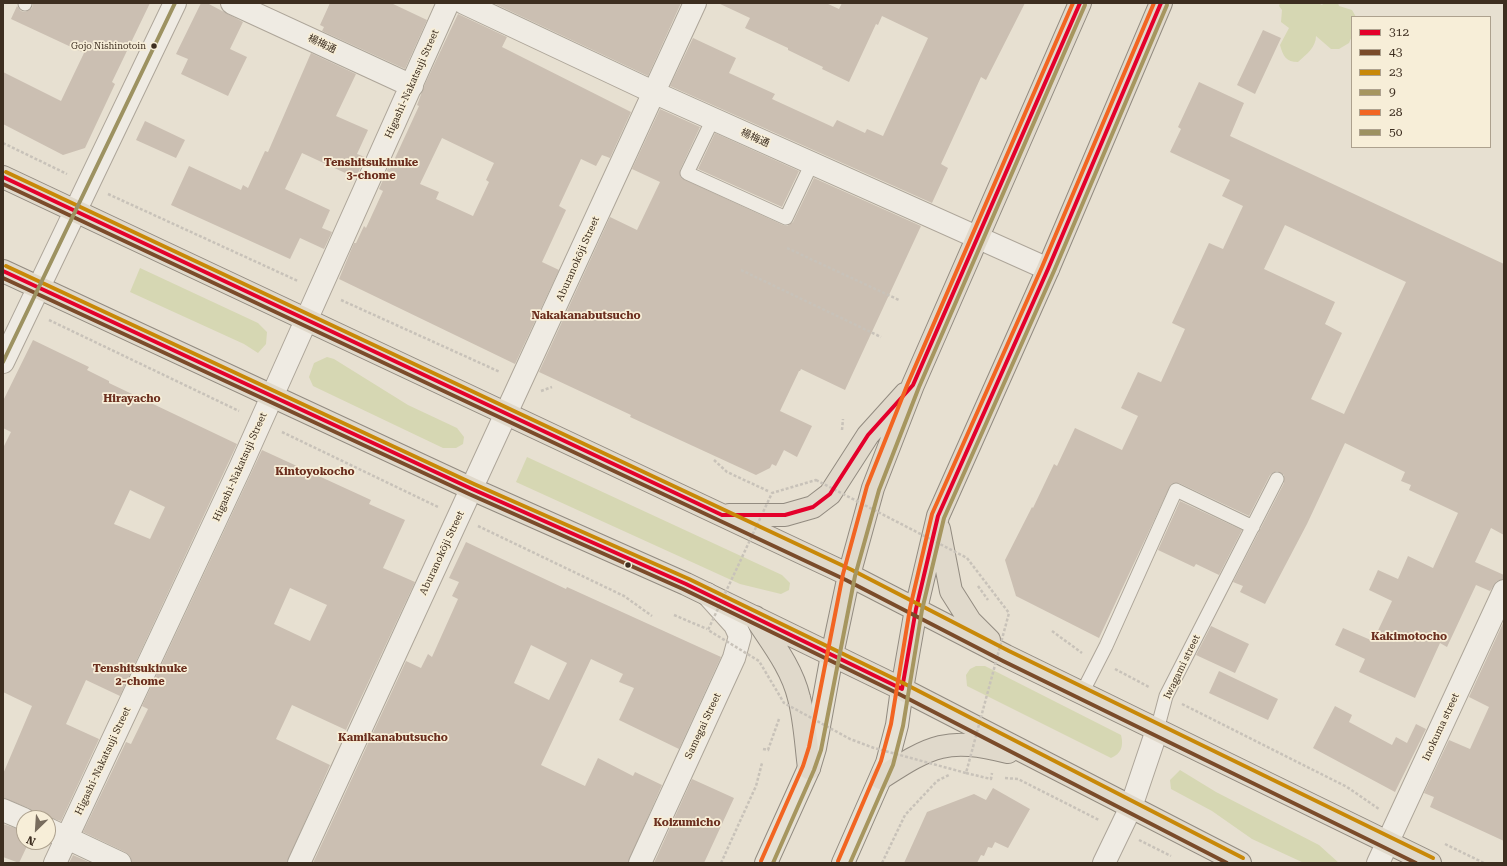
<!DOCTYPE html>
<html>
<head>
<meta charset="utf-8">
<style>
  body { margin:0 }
  #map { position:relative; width:1507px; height:866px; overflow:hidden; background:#e7e0d1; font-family:"Roboto Serif",serif }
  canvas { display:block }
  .frame { position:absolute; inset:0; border:4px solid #3d2e20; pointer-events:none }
  .legend { position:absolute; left:1351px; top:16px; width:140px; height:132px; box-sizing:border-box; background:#f7eed8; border:1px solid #ada18e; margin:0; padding:5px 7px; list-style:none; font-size:12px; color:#3d2e20 }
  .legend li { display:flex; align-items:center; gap:8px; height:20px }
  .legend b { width:20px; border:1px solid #ada18e }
  .north { position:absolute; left:16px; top:810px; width:40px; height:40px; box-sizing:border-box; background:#f7eed8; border:1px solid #ada18e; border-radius:50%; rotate:205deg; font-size:11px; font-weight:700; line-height:16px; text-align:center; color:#3d2e20 }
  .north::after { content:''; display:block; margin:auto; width:14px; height:18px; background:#786c5e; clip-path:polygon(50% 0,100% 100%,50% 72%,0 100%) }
</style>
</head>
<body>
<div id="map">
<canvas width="1507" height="866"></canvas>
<div class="frame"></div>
<ul class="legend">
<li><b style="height:5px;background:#e4002b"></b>312</li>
<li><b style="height:5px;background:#7a4b2a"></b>43</li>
<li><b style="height:5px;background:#c88808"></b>23</li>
<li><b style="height:5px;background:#a6965f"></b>9</li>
<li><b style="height:5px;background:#f26522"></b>28</li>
<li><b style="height:5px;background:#9d9261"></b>50</li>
</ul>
<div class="north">N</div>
</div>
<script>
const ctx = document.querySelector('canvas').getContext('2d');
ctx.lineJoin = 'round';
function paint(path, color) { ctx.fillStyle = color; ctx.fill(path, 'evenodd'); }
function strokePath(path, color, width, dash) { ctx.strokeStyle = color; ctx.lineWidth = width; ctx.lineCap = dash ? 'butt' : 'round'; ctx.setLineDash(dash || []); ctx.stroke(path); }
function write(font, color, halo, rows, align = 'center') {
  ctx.font = font + ' "Roboto Serif","Noto Sans JP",serif'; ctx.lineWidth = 3.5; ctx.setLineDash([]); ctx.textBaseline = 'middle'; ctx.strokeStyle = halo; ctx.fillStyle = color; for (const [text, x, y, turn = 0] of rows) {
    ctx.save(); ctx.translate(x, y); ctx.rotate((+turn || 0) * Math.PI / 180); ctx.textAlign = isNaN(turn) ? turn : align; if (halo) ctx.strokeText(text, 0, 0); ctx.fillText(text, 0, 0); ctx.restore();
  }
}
paint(new Path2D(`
  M 1280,3 L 1318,3 L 1322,5 L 1324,3 L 1338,3 L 1339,6 L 1352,10 L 1356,17 L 1352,17 L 1352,36 L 1349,43 L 1339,49 L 1331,49 L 1316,36 C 1316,47 1307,54 1298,62 C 1286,62 1283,56 1280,45 L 1289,28 L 1281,22 L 1282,10 L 1279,6 Z
  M 140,268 L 258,323 L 267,332 L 266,344 L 258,353 L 244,344 L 130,292 Z
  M 327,357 L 334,359 L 408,405 L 457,428 L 464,437 L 463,444 L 456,448 L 443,448 L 313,386 L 309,377 L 314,363 Z
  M 527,457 L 782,575 L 790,583 L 789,590 L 781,594 L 740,584 L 516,482 Z
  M 976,666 L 985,666 L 1121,735 C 1124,746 1121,754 1111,758 L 967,686 L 966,675 L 970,669 Z
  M 1180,770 L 1216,792 L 1319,845 L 1339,863 L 1304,863 L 1252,839 L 1212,811 L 1171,789 L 1170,780 Z`), '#d6d7b3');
paint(new Path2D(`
  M 33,3 L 150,3 L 112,82 L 115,84 L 85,148 L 63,155 L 3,124 L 3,72 L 61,101 L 84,53 L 11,19 L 17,6 L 21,11 L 25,12 L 32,8 Z
  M 201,3 L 207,3 L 243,22 L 230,49 L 247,57 L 228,96 L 181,74 L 188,59 L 176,54 Z
  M 330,3 L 391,3 L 427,20 L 405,69 L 322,31 L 324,27 L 320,25 Z
  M 493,3 L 681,3 L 648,76 Z
  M 718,3 L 826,3 L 839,9 L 842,3 L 1025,3 L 986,80 L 981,77 L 941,164 L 948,168 L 932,203 L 670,86 L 693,38 L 736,58 L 729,73 L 775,94 L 772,99 L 833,127 L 837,120 L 865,133 L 867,129 L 883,136 L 928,38 L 882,16 L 878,25 L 876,24 L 849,82 L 822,69 L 823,67 L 788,50 L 788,48 L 745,28 L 750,18 Z
  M 458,14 L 507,37 L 502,47 L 631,112 L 610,158 L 602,155 L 596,166 L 581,159 L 559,206 L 566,210 L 542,262 L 559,270 L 515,364 L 339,279 L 354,243 L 356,243 L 364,226 L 366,228 L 383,191 L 379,189 L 388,168 L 390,169 L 419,106 L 417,105 L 425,84 ZM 442,138 L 494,163 L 486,180 L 489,182 L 473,216 L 436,199 L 439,192 L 420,184 Z
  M 1263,30 L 1281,38 L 1255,94 L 1237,85 Z
  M 311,53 L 356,74 L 336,116 L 368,130 L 357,154 L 365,157 L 356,178 L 302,153 L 285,189 L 330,210 L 322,228 L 332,232 L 324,249 L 300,238 L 290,259 L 171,205 L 189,166 L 241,190 L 243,185 L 248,188 L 265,151 L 268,152 Z
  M 1199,82 L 1244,103 L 1230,136 L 1504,264 L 1504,535 L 1491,528 L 1475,562 L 1504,575 L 1504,579 L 1497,581 L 1490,591 L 1476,585 L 1447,647 L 1440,643 L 1415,698 L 1359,672 L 1365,659 L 1335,645 L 1343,628 L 1373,641 L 1392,601 L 1369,590 L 1378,570 L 1398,579 L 1408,556 L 1433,568 L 1458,513 L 1409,490 L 1411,485 L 1401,481 L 1405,472 L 1345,443 L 1307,524 L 1265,604 L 1240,592 L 1243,586 L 1233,582 L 1284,483 L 1284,475 L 1277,471 L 1270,475 L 1249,516 L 1179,483 L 1171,484 L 1099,638 L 1016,596 L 1005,560 L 1032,507 L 1033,508 L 1054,464 L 1057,466 L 1075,428 L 1122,450 L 1138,416 L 1121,408 L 1138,372 L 1161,382 L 1185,329 L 1172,323 L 1209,243 L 1223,249 L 1243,206 L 1222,196 L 1230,180 L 1170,152 L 1181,129 L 1178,127 ZM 1285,225 L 1406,282 L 1344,414 L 1311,399 L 1342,333 L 1325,324 L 1335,302 L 1264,269 Z
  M 660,109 L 700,127 L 680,170 L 681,178 L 783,225 L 787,226 L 793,222 L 814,178 L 921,226 L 845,390 L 801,369 L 800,371 L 799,371 L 780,411 L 812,426 L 797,457 L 784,450 L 776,466 L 772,464 L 770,468 L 756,475 L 630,417 L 631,415 L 539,372 L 610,217 L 637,230 L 660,182 L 632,169 Z
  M 145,121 L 185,140 L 176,158 L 136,140 Z
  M 715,133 L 799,171 L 782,207 L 698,169 Z
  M 33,340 L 89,367 L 87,370 L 109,381 L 109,383 L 237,444 L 120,696 L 86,680 L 66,724 L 99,739 L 61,821 L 47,817 L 36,818 L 34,812 L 29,808 L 3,798 L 3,774 L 32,706 L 3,692 L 3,448 L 11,432 L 3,428 L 3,401 ZM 130,490 L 165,507 L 150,539 L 114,524 Z
  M 262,450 L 371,500 L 369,504 L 405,520 L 383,568 L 415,582 L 346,730 L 292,705 L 276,739 L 330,765 L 287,863 L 132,863 L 130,856 L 125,852 L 83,832 L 126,742 L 131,744 L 148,709 L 142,706 ZM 290,588 L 327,605 L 310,641 L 274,624 Z
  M 1180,501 L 1242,530 L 1219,575 L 1196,564 L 1194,567 L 1158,550 Z
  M 466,542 L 566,589 L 567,587 L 721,657 L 679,749 L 619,720 L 634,688 L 619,682 L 623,674 L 591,659 L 541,765 L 585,786 L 598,758 L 633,776 L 635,772 L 662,785 L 628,863 L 313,863 L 406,661 L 421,668 L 428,654 L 432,657 L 458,599 L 452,596 L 459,582 L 449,578 ZM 531,645 L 567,663 L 549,700 L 514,683 Z
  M 1504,621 L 1504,841 L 1430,807 L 1434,797 L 1424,793 L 1449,740 L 1470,749 L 1489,707 L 1469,697 Z
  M 1211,626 L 1249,644 L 1235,673 L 1196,655 Z
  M 1219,671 L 1278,699 L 1268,720 L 1209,693 Z
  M 1335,706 L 1352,715 L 1349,722 L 1392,745 L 1396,737 L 1407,743 L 1416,724 L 1426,729 L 1395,792 L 1313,748 Z
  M 692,779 L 734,798 L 704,863 L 654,863 Z
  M 993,788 L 1030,809 L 1008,848 L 995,842 L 992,848 L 988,847 L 984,856 L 981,855 L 977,863 L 904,863 L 927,812 L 974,794 L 986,800 Z
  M 3,824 L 24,831 L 24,842 L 29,842 L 19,863 L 3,857 Z
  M 73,855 L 91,863 L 69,863 Z`), '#cbbfb2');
const service = new Path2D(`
  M 25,4 L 25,3
  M 713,119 L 687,173 L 786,218 L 812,163
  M 1082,693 L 1106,646 L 1176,490 L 1253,527
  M 1157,730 L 1166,696 L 1277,479`);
const minor = new Path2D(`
  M 232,3 L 412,86
  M 464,3 L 653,92 L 1048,269
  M 3,810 L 24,819
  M 48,829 L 120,863
  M 55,863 L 240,468 L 448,3
  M 299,863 L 695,3
  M 640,863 L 734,658 L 740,636 L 735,625 L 707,594
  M 1104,863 L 1131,807 L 1157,730
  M 1378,863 L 1504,591`);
const tertiary = new Path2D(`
  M 3,362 L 175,3`);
const primary = new Path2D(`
  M 766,863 L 809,768 L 815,748 L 832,655
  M 843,863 L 887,763 L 897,725 L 902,689`);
const trunk = new Path2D(`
  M 3,177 L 849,575 L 1006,656 L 1430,863
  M 3,271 L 472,489 L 686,584 L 902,689 L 1240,863
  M 729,515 L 785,515 L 813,507 L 830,494 L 868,435 L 905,394
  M 939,529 L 951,591 L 970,621 L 989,640
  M 755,617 C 772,643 792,668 799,698 C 805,720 806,745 809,768
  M 832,655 L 849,575 L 873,488 L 913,385 L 1080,3
  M 902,689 L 916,609 L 938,516 L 1048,269 L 1161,3
  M 881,778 C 932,745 947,737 1008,752`);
strokePath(service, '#ada599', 15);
strokePath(minor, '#ada599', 24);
strokePath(tertiary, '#ada599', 24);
strokePath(primary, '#928b80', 24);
strokePath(trunk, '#928b80', 24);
strokePath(new Path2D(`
  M 3,143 L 67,174
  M 108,194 L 298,281
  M 787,248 L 899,300
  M 741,270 L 881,337
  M 341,300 L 500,372
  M 49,320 L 239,411
  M 541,391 L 552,387
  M 842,430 L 843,419
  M 282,432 L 438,507
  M 714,460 L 727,472 L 768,491
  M 478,526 L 624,596 L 652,616
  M 978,586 L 988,600
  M 674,615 L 707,629
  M 1052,631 L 1082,653
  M 1115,669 L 1149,687
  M 1182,704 L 1347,787 L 1379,809
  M 763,749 L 768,750 L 779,719
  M 966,773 L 991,779 L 992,773
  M 1005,778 L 1018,779 L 1099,820
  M 1139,840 L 1171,856
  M 1445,844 L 1484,863
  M 721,863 L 756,786 L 762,763
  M 882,863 L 905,815 L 937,781 L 949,775`), '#c8c2b9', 2.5, [3, 2]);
strokePath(service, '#efebe3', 13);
strokePath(minor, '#efebe3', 22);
strokePath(tertiary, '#efebe3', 22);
strokePath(primary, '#e6e1d4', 22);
strokePath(trunk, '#e0d9cb', 22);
strokePath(new Path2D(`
  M 816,480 L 967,558 L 1009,613 L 966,773 L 874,748 L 850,739 L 784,703 L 759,661 L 708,630 L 772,493 Z`), '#c8c2b9', 2.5, [3, 2]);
strokePath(new Path2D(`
  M 3,177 L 722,515 L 785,515 L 813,507 L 830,494 L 868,435 L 913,385 L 1080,3
  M 3,271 L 472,489 L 686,584 L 902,689 L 916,609 L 938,516 L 1048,269 L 1161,3`), '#e4002b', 4);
strokePath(new Path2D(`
  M 3,184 L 846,580 L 1003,661 L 1416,863
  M 3,278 L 469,494 L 683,589 L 899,694 L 1227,863`), '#7a4b2a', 4);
strokePath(new Path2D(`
  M 6,172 L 852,570 L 1009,651 L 1433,858
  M 6,266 L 474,484 L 689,579 L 905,684 L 1243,858`), '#c88808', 4);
strokePath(new Path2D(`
  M 773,863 L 814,770 L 821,750 L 855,576 L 879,490 L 919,387 L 1085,5
  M 850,863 L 893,765 L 903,726 L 922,610 L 944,518 L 1054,271 L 1167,5`), '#a6965f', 4);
strokePath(new Path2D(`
  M 761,861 L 803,766 L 809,747 L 843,574 L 867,486 L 908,383 L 1073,3
  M 838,861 L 881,761 L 891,724 L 910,608 L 932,514 L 1042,267 L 1154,3`), '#f26522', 4);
strokePath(new Path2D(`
  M 3,362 L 175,3`), '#9d9261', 4);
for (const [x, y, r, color] of [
  [154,46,3.5,"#3d2e20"],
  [628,565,3.5,"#3d2e20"]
]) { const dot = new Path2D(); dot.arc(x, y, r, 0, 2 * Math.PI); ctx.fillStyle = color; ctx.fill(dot); strokePath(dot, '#f7eed8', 1.5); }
write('9px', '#3d2e20', '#f7eed8', [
  ["Gojo Nishinotoin",146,46]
], 'right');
write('10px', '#3d2e20', '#f7eed8', [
  ["楊梅通",322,44,25],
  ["Higashi-Nakatsuji Street",412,84,-66],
  ["楊梅通",755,138,24],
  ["Aburanokōji Street",578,259,-66],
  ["Higashi-Nakatsuji Street",240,467,-66],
  ["Aburanokōji Street",442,553,-65],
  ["Iwagami street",1182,667,-64],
  ["Samegai Street",703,726,-65],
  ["Inokuma street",1441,727,-65],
  ["Higashi-Nakatsuji Street",103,761,-65]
]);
write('bold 11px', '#6b2e1e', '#f7eed8', [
  ["Tenshitsukinuke",371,163],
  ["3-chome",371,176],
  ["Nakakanabutsucho",586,316],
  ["Hirayacho",132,399],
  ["Kintoyokocho",315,472],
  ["Kakimotocho",1409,637],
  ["Tenshitsukinuke",140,669],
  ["2-chome",140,682],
  ["Kamikanabutsucho",393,738],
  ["Koizumicho",687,823]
]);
</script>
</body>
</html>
